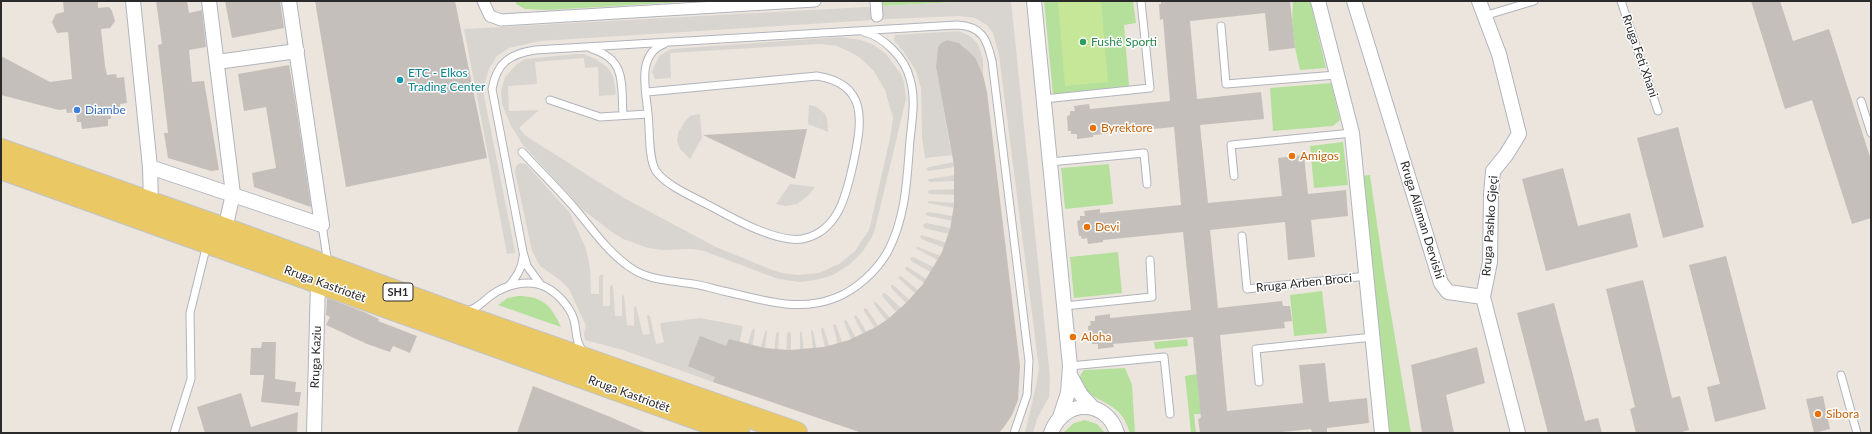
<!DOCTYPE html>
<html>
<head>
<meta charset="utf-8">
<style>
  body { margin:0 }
  #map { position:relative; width:1872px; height:434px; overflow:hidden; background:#ece5dd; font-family:Lato,sans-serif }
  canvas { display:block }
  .frame { position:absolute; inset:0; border:2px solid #2a2a2a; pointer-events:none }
</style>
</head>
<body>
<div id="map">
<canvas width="1872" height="434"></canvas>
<div class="frame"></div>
</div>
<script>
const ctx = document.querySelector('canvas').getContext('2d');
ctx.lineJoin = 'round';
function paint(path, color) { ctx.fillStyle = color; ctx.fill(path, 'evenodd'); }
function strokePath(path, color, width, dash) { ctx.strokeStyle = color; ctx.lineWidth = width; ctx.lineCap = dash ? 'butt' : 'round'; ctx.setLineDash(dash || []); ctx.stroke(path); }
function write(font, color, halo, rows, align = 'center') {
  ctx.font = font + ' Lato,sans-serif'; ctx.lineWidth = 3; ctx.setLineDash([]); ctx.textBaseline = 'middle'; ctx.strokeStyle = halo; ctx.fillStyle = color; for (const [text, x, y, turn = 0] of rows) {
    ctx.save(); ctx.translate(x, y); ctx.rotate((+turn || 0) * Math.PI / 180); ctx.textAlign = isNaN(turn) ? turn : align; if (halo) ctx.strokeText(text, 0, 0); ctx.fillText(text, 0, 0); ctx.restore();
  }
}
paint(new Path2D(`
  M 516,1 L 699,1 L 548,10 L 525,9 L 516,4 Z
  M 881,1 L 975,1 L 882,6 Z
  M 1044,1 L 1133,1 L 1136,23 L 1124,25 L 1129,86 L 1053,94 Z
  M 1293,1 L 1310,1 L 1326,68 L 1300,70 L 1295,48 L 1292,22 Z
  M 1331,83 L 1340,120 L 1333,126 L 1273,131 L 1270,88 Z
  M 1343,142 L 1348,185 L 1314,188 L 1310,146 Z
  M 1109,164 L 1113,204 L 1065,209 L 1061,168 Z
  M 1370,175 L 1384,272 L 1411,433 L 1390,433 L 1362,176 Z
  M 1118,252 L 1122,293 L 1074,298 L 1070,257 Z
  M 1322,291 L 1327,333 L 1294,336 L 1290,295 Z
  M 518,296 C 542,296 551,305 561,327 L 498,305 L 507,298 Z
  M 1187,339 L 1188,346 L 1155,349 L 1154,342 Z
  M 1125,368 L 1132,385 L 1135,433 L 1130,433 C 1127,424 1123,415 1115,409 C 1105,400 1067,389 1084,370 Z
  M 1197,374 L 1201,414 L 1194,414 L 1196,433 L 1191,433 L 1185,376 Z
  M 1085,420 L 1097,424 L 1105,433 L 1063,433 L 1074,423 Z`), '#b4e09c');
paint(new Path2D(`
  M 1058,1 L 1101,1 L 1108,82 L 1065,86 Z`), '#c6e798');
paint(new Path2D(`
  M 975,1 L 1011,1 L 1050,377 L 1049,397 L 1037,419 L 1033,433 L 1025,433 L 1036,386 L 1039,368 L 1037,353 L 999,55 L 993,33 L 987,25 L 975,18 L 960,16 L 890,19 L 540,41 L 509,48 L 497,56 L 489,69 L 484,86 L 484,96 L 514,246 L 515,253 L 507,254 L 464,29 Z
  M 959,31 L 970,36 L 978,44 L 983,60 L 983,75 L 975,57 L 959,43 L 947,40 L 941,43 L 938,47 L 936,67 L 951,151 L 957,150 L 961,183 L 961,202 L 958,221 L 946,256 L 936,274 L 920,297 L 899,317 L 884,329 L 858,343 L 822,354 L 804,356 L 767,355 L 727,344 L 713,382 L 623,350 L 585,340 L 584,334 L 586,326 L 569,289 L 560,280 L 540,266 L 532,251 L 515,172 L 516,166 L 520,163 L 526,164 L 570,213 L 586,249 L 590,268 L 591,294 L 599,294 L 599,276 L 603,274 L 603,306 L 610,306 L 610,286 L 613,285 L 615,316 L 622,316 L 622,296 L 624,295 L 627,325 L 634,326 L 634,307 L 636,306 L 643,335 L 650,334 L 647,316 L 648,315 L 650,316 L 656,344 L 664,342 L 660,325 L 661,323 L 700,318 L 743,326 L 739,345 L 747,347 L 752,330 L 754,328 L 755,331 L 752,348 L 760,350 L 766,329 L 767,332 L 765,351 L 774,352 L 776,334 L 778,331 L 779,334 L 778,352 L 786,353 L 787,334 L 789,331 L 791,334 L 791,353 L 800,352 L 800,331 L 802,333 L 804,352 L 813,351 L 811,329 L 813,331 L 817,350 L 825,349 L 821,330 L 822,327 L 824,329 L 830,348 L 838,345 L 833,326 L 834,324 L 836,325 L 843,344 L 852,341 L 844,322 L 845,320 L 847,321 L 856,338 L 863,335 L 854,317 L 855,315 L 857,316 L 867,333 L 875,329 L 864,311 L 864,308 L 867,309 L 879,327 L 887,322 L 874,304 L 874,301 L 876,302 L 891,319 L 897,313 L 882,296 L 883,293 L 885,293 L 902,309 L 907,304 L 891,288 L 891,285 L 893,285 L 911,301 L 916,294 L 899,279 L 898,277 L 901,276 L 919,291 L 925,284 L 906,270 L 905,267 L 908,267 L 928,280 L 932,273 L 911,261 L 910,258 L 913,257 L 935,268 L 939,261 L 915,248 L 918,247 L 941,256 L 945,248 L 921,239 L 920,236 L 922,235 L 947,243 L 949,234 L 924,228 L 923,225 L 926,223 L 951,228 L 953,221 L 928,216 L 925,214 L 928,212 L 953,216 L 955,208 L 927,203 L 929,201 L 955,203 L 956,195 L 930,194 L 927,192 L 930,190 L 956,189 L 956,181 L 930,182 L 927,180 L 929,179 L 956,175 L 955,167 L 929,171 L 926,169 L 929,167 L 954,162 L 953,155 L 925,158 L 922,137 L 921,88 L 916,71 L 904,52 L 894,40 L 895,35 Z
  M 840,37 L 861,40 L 874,45 L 886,54 L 901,74 L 904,82 L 906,99 L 875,229 L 872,237 L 863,251 L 849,265 L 833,275 L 816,280 L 800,282 L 778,279 L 704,251 L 692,249 L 662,250 L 648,248 L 623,239 L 612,232 L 583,210 L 523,145 L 511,126 L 502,104 L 501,91 L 505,77 L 517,64 L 525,59 L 576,54 L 584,54 L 596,59 L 608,68 L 613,76 L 616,93 L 614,95 L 599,96 L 598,67 L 585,68 L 584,58 L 535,62 L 537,84 L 508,86 L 509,111 L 539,110 L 519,128 L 526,136 L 624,198 L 716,247 L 770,269 L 782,273 L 798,275 L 819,273 L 839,264 L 855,251 L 869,230 L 871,222 L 890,138 L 893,118 L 885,90 L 873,70 L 860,58 L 852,53 L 837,46 L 820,44 L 670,53 L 671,78 L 655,79 L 652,72 L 659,56 L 671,49 Z
  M 809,105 L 815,106 L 824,113 L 827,118 L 828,132 L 808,124 Z
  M 700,114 L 702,138 L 690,159 L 680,149 L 677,141 L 678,133 L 686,120 L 690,116 Z
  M 790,184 L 815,187 L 809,195 L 797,204 L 786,206 L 776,204 Z`), '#d8d5d0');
paint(new Path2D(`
  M 63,1 L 98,1 L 98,8 L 109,7 L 112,11 L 115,21 L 110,28 L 101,29 L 105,66 L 107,75 L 116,74 L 117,78 L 124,77 L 127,103 L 120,104 L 120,107 L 110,109 L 111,119 L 108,119 L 108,126 L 82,129 L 81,122 L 77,122 L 76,112 L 67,113 L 66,109 L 59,110 L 1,95 L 1,56 L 50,82 L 72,79 L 68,32 L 57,33 L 52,22 L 56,14 L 64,12 Z
  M 156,1 L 187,1 L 189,13 L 202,10 L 206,47 L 189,50 L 192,82 L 204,81 L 219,170 L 211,171 L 168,158 L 164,133 L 168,133 L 158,45 L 162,44 Z
  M 225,1 L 280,1 L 284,28 L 232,38 Z
  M 315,1 L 455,1 L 487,158 L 346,187 Z
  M 1161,1 L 1290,1 L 1295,48 L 1269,51 L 1265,13 L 1190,21 L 1197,99 L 1261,92 L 1264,119 L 1200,125 L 1208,203 L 1282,196 L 1278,158 L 1304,155 L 1308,194 L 1346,190 L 1348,216 L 1311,220 L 1315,257 L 1288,260 L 1285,222 L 1210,230 L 1218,308 L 1282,301 L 1283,306 L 1290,306 L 1292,321 L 1284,322 L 1285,328 L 1220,335 L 1227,411 L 1303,403 L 1299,365 L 1325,363 L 1329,402 L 1367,398 L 1369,423 L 1327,428 L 1327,433 L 1312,433 L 1311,429 L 1273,433 L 1200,433 L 1198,419 L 1201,418 L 1193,337 L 1113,344 L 1114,347 L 1098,349 L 1098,344 L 1092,344 L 1092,341 L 1089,341 L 1088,326 L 1091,325 L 1090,321 L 1095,321 L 1095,316 L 1110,314 L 1110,318 L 1191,310 L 1183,232 L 1103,240 L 1103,242 L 1088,244 L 1087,238 L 1082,239 L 1081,236 L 1079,236 L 1077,221 L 1080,220 L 1080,216 L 1085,216 L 1084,211 L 1100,209 L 1100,213 L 1181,205 L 1174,127 L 1093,135 L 1093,137 L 1077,139 L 1077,134 L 1071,134 L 1071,131 L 1068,131 L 1067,116 L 1070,115 L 1070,111 L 1075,111 L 1074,106 L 1089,104 L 1090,109 L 1170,101 L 1163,19 L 1160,20 L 1159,4 L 1161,4 Z
  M 1751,1 L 1780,1 L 1793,41 L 1829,29 L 1871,160 L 1871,218 L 1852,224 L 1812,100 L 1785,109 Z
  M 947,40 L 959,43 L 975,57 L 983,75 L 987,92 L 1020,366 L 1018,400 L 1012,415 L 1004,427 L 999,433 L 862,433 L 713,382 L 715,377 L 688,366 L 700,336 L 726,346 L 729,339 L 765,348 L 789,350 L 824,347 L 849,340 L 876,327 L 888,319 L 907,302 L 923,284 L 942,252 L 950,229 L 954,205 L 954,165 L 936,67 L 938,47 L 941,43 Z
  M 289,65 L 296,106 L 311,207 L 254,187 L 252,173 L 276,168 L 266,107 L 244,111 L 238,74 Z
  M 1678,127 L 1704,227 L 1663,238 L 1637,138 Z
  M 807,129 L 795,179 L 703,135 Z
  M 1563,168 L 1578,226 L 1630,213 L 1638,247 L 1546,271 L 1522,179 Z
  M 1726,256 L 1766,409 L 1715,422 L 1707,387 L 1720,384 L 1689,265 Z
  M 1643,280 L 1672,398 L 1680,396 L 1689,430 L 1678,433 L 1636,433 L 1630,409 L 1635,407 L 1606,289 Z
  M 327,298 L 364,312 L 379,319 L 378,321 L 417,336 L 410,353 L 393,346 L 390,352 L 367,344 L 326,325 L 330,317 L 326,315 Z
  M 1554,303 L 1585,421 L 1598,418 L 1602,433 L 1548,433 L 1517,313 Z
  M 262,342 L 276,342 L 275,379 L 296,382 L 295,392 L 301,392 L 299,406 L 261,402 L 264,375 L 250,375 L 251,348 L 261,348 Z
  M 1477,347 L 1485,383 L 1446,395 L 1454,433 L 1422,433 L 1411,365 Z
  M 533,386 L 608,416 L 647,433 L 517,433 Z
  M 241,393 L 251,427 L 298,412 L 297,433 L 205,433 L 197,407 Z
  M 1823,396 L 1830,429 L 1814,433 L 1806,399 Z`), '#c4bfba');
const service = new Path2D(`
  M 1621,1 L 1658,111
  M 1484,16 L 1534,1
  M 1221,26 L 1226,84 L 1336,75
  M 592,49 C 627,60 621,84 623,115
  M 1044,99 L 1150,88 L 1141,1
  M 550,100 L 600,117 L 648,114 C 650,128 648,159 656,171 C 666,186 696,198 712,207 C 734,219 777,243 802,239 C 840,232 847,191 854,160 C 862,121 868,84 817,76 L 647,92
  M 1861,101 L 1871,133
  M 648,114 C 646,90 636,55 664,44
  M 522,152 C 539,170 556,187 572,205 C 590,226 605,249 628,266 C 645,279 665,280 686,283 C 699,284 711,288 723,291 C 760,299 797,313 835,298 C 856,290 877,271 888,251 C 906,217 907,178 910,140 C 912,120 916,99 910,79 C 905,58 884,37 864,32
  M 1050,162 L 1144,153 L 1147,184
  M 1234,176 L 1231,145 L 1352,133
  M 322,225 L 328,264
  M 1242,236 L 1247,289 L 1367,276
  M 541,285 L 527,266 L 523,252 L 492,89 C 497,62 510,54 535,50 L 957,25 C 982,26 987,39 992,61 L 1029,361 L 1027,395 L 1014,433
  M 509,286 C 516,277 522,269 523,257
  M 1064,306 L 1152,297 L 1150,260
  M 465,311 C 477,310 484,300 493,294 C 506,285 526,280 541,285 C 555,290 570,306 574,320 C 577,331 575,343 584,352
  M 1070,366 L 1164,357 L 1170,414
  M 1841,375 L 1857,433
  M 1259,382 L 1256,349 L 1373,337
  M 174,433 L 191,379 L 190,313 L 207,244`);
const pedestrian = new Path2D(`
  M 483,1 L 490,16 L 501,20 L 815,1
  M 876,1 L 877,16`);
const minor = new Path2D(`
  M 133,1 L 150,167 L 151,203
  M 209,1 L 233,194 L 225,229
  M 1034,1 L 1070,366 L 1068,393 L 1060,417
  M 1318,1 L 1352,133 L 1382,433
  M 1354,1 L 1441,283 L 1448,292 L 1483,297
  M 1479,1 L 1499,54 L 1519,134 L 1506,155 L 1493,171 L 1491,194 L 1490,262 L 1483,297 L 1518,433
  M 217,62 L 297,51
  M 150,167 L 322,225 L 289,1
  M 1070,375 L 1081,395 L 1093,408
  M 314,433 L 318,282
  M 1051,433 C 1063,399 1106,398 1117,433`);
const primary = new Path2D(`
  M 1,150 L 225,229 L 451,312 L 796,433
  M 1,168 L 738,433`);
strokePath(service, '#b1b4bd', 9);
strokePath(pedestrian, '#b1b4bd', 13);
strokePath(minor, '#b1b4bd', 16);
strokePath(primary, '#c3c3c3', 24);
strokePath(service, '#fff', 7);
strokePath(pedestrian, '#fff', 11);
strokePath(minor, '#fff', 14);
strokePath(primary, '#eac964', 22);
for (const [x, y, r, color] of [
  [1083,42,4,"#2e9e5b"],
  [400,80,4,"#0f9aa8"],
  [77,110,4,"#3f7fe0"],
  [1093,128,4,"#e8710a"],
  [1292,156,4,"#e8710a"],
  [1087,227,4,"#e8710a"],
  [1073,337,4,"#e8710a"],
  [1818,414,4,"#e8710a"]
]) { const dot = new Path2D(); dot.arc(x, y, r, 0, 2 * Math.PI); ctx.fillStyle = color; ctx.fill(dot); strokePath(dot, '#fff', 1.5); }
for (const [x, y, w] of [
  [398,292,30]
]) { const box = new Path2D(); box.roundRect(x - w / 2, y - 9, w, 18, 3); ctx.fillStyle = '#fff'; ctx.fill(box); strokePath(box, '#2a2a2a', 1); }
write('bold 11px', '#2a2a2a', null, [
  ["SH1",398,292]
]);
write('12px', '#27864d', '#fff', [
  ["Fushë Sporti",1091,42]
], 'left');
write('12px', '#2a2a2a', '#fff', [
  ["Rruga Feti Xhani",1640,56,71],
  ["Rruga Allaman Dervishi",1422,220,73],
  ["Rruga Pashko Gjeçi",1490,226,-86],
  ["Rruga Arben Broci",1304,283,-6],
  ["Rruga Kastriotët",325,284,20],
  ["Rruga Kaziu",316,357,-88],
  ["Rruga Kastriotët",629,394,20]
]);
write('12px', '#0d838f', '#fff', [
  ["ETC - Elkos",408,73],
  ["Trading Center",408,87]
], 'left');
write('12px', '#366cbe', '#fff', [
  ["Diambe",85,110]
], 'left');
write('12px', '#c56008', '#fff', [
  ["Byrektore",1101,128],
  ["Amigos",1300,156],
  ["Devi",1095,227],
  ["Aloha",1081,337],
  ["Sibora",1826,414]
], 'left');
</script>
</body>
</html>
